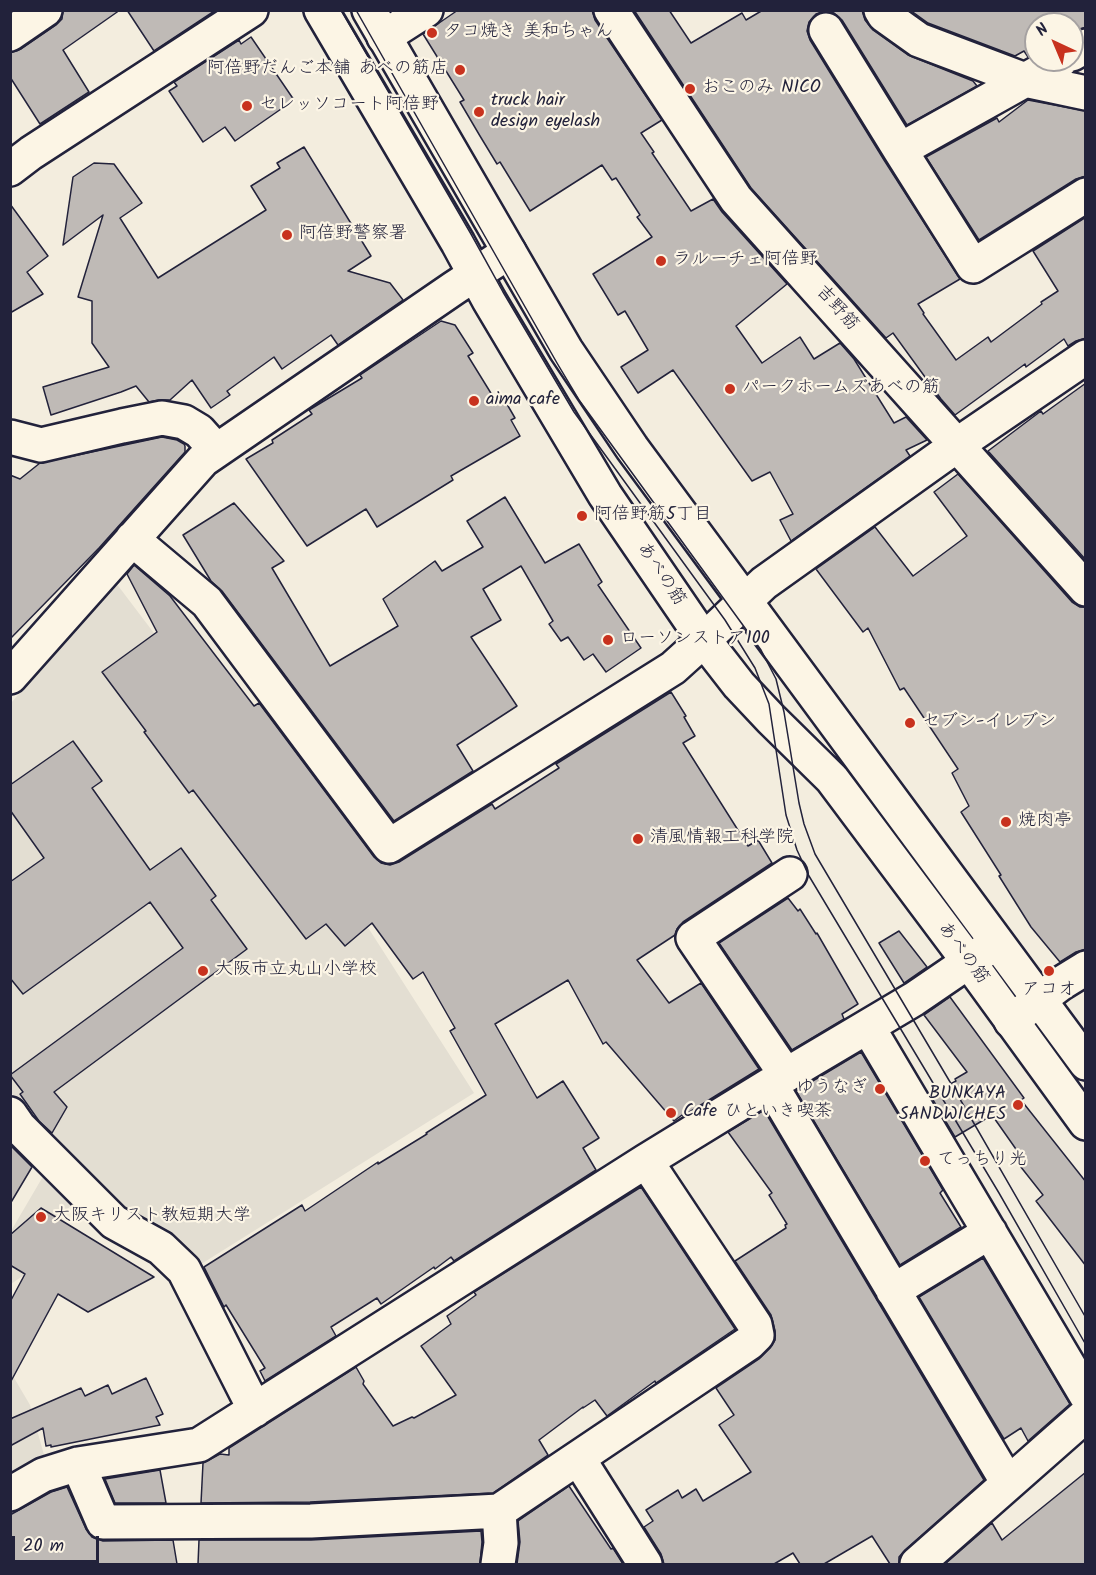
<!DOCTYPE html>
<html>
<head>
<meta charset="utf-8">
<style>
  body { margin:0 }
  #map { position:relative; width:1096px; height:1575px; overflow:hidden; background:#f3edde; font-family:Kalam,sans-serif }
  canvas { display:block }
  .frame { position:absolute; inset:0; border:12px solid #22223b; pointer-events:none }
  .north { position:absolute; left:1024px; top:12px; width:60px; height:60px; box-sizing:border-box; background:#fcf5e5; border:2px solid #a5a1a1; border-radius:50%; rotate:316deg; font-size:16px; font-weight:700; line-height:24px; text-align:center; color:#22223b }
  .north::after { content:''; display:block; margin:auto; width:21px; height:27px; background:#c8321e; clip-path:polygon(50% 0,100% 100%,50% 72%,0 100%) }
  .scale { position:absolute; left:12px; top:1536px; width:87px; height:27px; box-sizing:border-box; border:3px solid #22223b; border-top:0; padding-left:8px; font-size:18px; line-height:21px; white-space:nowrap; color:#22223b; -webkit-text-stroke:4px #fcf5e5; paint-order:stroke }
</style>
</head>
<body>
<div id="map">
<canvas width="1096" height="1575"></canvas>
<div class="frame"></div>
<div class="north">N</div>
<div class="scale">20 m</div>
</div>
<script>
const ctx = document.querySelector('canvas').getContext('2d');
ctx.lineJoin = 'round';
function paint(path, color) { ctx.fillStyle = color; ctx.fill(path, 'evenodd'); }
function strokePath(path, color, width, dash) { ctx.strokeStyle = color; ctx.lineWidth = width; ctx.lineCap = dash ? 'butt' : 'round'; ctx.setLineDash(dash || []); ctx.stroke(path); }
function write(font, color, halo, rows, align = 'center') {
  ctx.font = font + ' Kalam,"Klee One",sans-serif'; ctx.lineWidth = 4.5; ctx.setLineDash([]); ctx.textBaseline = 'middle'; ctx.strokeStyle = halo; ctx.fillStyle = color; for (const [text, x, y, turn = 0] of rows) {
    ctx.save(); ctx.translate(x, y); ctx.rotate((+turn || 0) * Math.PI / 180); ctx.textAlign = isNaN(turn) ? turn : align; if (halo) ctx.strokeText(text, 0, 0); ctx.fillText(text, 0, 0); ctx.restore();
  }
}
paint(new Path2D(`
  M 116,583 L 319,851 L 474,1093 L 198,1266 L 98,1194 L 31,1123 L 11,1092 L 11,703 Z
  M 45,1173 L 72,1203 L 27,1273 L 11,1284 L 11,1231 Z
  M 10,1371 L 30,1405 L 46,1462 L 10,1483 Z`), '#e3ded2');
const building = new Path2D(`
  M 63,10 L 120,10 L 63,50 L 89,92 L 40,124 L 10,77 L 10,53 L 21,49 L 56,25 L 62,19 Z
  M 127,10 L 216,10 L 154,51 Z
  M 458,10 L 592,10 L 595,20 L 662,120 L 641,133 L 654,152 L 652,153 L 691,211 L 713,199 L 722,212 L 787,284 L 736,326 L 762,363 L 800,337 L 814,359 L 840,343 L 854,359 L 894,423 L 906,417 L 927,440 L 906,450 L 910,456 L 791,541 L 780,520 L 793,514 L 770,472 L 752,481 L 673,370 L 638,393 L 621,367 L 648,350 L 625,311 L 618,315 L 593,274 L 652,237 L 637,217 L 640,215 L 616,178 L 612,180 L 602,165 L 530,211 L 500,162 L 497,164 L 480,136 L 460,102 L 464,100 L 423,34 Z
  M 634,10 L 669,10 L 691,43 L 742,13 L 746,20 L 763,10 L 862,10 L 865,20 L 873,30 L 908,55 L 973,81 L 977,86 L 907,125 L 842,20 L 834,13 L 825,11 L 816,14 L 809,22 L 807,31 L 810,40 L 884,160 L 960,279 L 918,304 L 924,313 L 923,314 L 956,360 L 988,337 L 991,342 L 1042,304 L 1041,302 L 1058,291 L 1033,251 L 1086,217 L 1086,338 L 1076,341 L 1068,346 L 1064,339 L 1026,367 L 1025,364 L 955,415 L 941,399 L 893,333 L 886,338 L 751,188 Z
  M 910,10 L 1086,10 L 1086,27 L 1072,32 L 1072,24 L 1036,24 L 1036,52 L 1028,57 L 1024,51 L 1015,56 L 928,23 Z
  M 251,37 L 294,100 L 235,141 L 225,127 L 203,142 L 169,91 L 177,86 L 174,82 L 239,40 L 241,44 Z
  M 1028,100 L 1086,111 L 1086,176 L 1076,179 L 979,240 L 926,157 L 997,118 L 999,122 Z
  M 304,147 L 371,256 L 348,271 L 390,283 L 403,300 L 338,345 L 331,335 L 282,369 L 274,357 L 227,391 L 230,395 L 211,408 L 192,380 L 170,400 L 159,400 L 149,402 L 136,386 L 121,392 L 51,415 L 43,387 L 109,367 L 92,343 L 92,301 L 78,297 L 103,215 L 63,245 L 73,177 L 94,163 L 114,164 L 142,203 L 120,218 L 158,278 L 266,210 L 251,186 L 280,168 L 277,163 Z
  M 10,204 L 48,256 L 27,272 L 43,294 L 10,313 Z
  M 441,321 L 455,325 L 473,353 L 468,356 L 497,403 L 504,399 L 515,418 L 511,420 L 520,436 L 451,476 L 453,480 L 377,527 L 366,509 L 307,546 L 246,459 L 273,443 L 272,440 L 312,414 L 309,410 L 362,378 L 360,375 Z
  M 1086,383 L 1086,560 L 988,451 L 1041,411 L 1043,414 Z
  M 162,437 L 177,440 L 184,444 L 185,446 L 185,452 L 99,548 L 10,639 L 10,475 L 20,479 L 40,463 Z
  M 958,474 L 1072,602 L 1080,607 L 1086,607 L 1086,949 L 1076,952 L 1060,962 L 1031,927 L 999,876 L 1001,875 L 961,812 L 969,806 L 952,773 L 958,769 L 904,688 L 900,690 L 868,628 L 863,632 L 816,569 L 875,527 L 913,576 L 967,536 L 934,492 Z
  M 505,497 L 545,563 L 579,544 L 602,582 L 598,585 L 641,648 L 606,672 L 593,654 L 584,660 L 568,637 L 561,641 L 549,624 L 553,621 L 521,566 L 483,589 L 501,620 L 471,637 L 517,706 L 457,745 L 473,771 L 394,821 L 222,591 L 211,581 L 183,535 L 234,503 L 284,561 L 272,568 L 330,666 L 398,626 L 383,599 L 435,561 L 442,571 L 483,547 L 467,521 Z
  M 134,565 L 170,596 L 254,706 L 259,703 L 374,857 L 381,863 L 390,865 L 399,862 L 492,804 L 495,809 L 559,768 L 556,764 L 671,692 L 686,716 L 684,717 L 695,736 L 683,743 L 748,846 L 758,840 L 772,863 L 683,922 L 677,929 L 675,935 L 637,960 L 669,1003 L 701,983 L 759,1069 L 683,1116 L 682,1115 L 674,1121 L 606,1042 L 603,1044 L 568,980 L 495,1024 L 537,1098 L 563,1081 L 599,1138 L 583,1148 L 596,1170 L 454,1261 L 451,1257 L 435,1269 L 434,1267 L 381,1304 L 377,1298 L 331,1327 L 336,1336 L 265,1381 L 260,1371 L 265,1368 L 226,1305 L 224,1307 L 204,1267 L 302,1205 L 305,1211 L 378,1162 L 378,1164 L 427,1134 L 426,1133 L 486,1095 L 450,1031 L 455,1028 L 423,972 L 413,979 L 372,923 L 345,946 L 326,924 L 306,939 L 193,790 L 189,793 L 144,732 L 146,731 L 102,672 L 157,632 L 127,574 Z
  M 73,741 L 102,781 L 92,788 L 150,870 L 181,848 L 216,896 L 211,900 L 247,949 L 54,1092 L 67,1107 L 52,1133 L 39,1121 L 20,1094 L 23,1092 L 10,1075 L 183,948 L 150,902 L 23,994 L 10,978 L 10,882 L 44,858 L 10,810 L 10,785 Z
  M 788,898 L 798,911 L 800,909 L 816,934 L 817,933 L 858,1004 L 842,1014 L 844,1019 L 792,1050 L 719,943 Z
  M 899,931 L 927,967 L 904,983 L 879,943 Z
  M 950,997 L 1024,1098 L 1021,1100 L 1086,1182 L 1086,1266 L 1036,1201 L 1043,1195 L 1013,1157 L 1018,1152 L 992,1115 L 955,1137 L 930,1095 L 956,1081 L 955,1079 L 967,1072 L 924,1015 Z
  M 861,1052 L 943,1190 L 940,1193 L 961,1227 L 900,1265 L 796,1091 Z
  M 764,1110 L 984,1480 L 905,1550 L 899,1557 L 899,1564 L 890,1564 L 872,1536 L 824,1564 L 800,1564 L 793,1553 L 774,1564 L 664,1564 L 661,1554 L 644,1527 L 653,1521 L 646,1510 L 678,1490 L 682,1498 L 696,1489 L 703,1501 L 751,1472 L 719,1425 L 734,1415 L 716,1388 L 759,1359 L 770,1348 L 775,1340 L 775,1331 L 771,1315 L 735,1261 L 786,1228 L 785,1225 L 787,1224 L 769,1195 L 772,1193 L 728,1132 Z
  M 10,1145 L 32,1167 L 10,1204 Z
  M 641,1187 L 735,1329 L 656,1383 L 655,1381 L 607,1416 L 595,1400 L 583,1408 L 583,1407 L 539,1440 L 548,1455 L 493,1493 L 310,1502 L 201,1503 L 203,1463 L 220,1454 L 229,1455 L 229,1448 L 356,1367 L 364,1381 L 363,1384 L 393,1426 L 412,1417 L 414,1418 L 456,1395 L 421,1346 L 451,1324 L 447,1316 L 476,1295 L 474,1292 Z
  M 41,1208 L 154,1277 L 88,1312 L 58,1294 L 10,1383 L 10,1302 L 25,1274 L 10,1265 L 10,1235 Z
  M 983,1258 L 1070,1404 L 1028,1441 L 1021,1428 L 1004,1439 L 919,1297 Z
  M 146,1378 L 163,1414 L 156,1417 L 160,1425 L 51,1447 L 51,1445 L 46,1446 L 43,1428 L 10,1446 L 10,1419 L 81,1388 L 85,1396 L 108,1385 L 112,1394 Z
  M 160,1470 L 166,1503 L 115,1503 L 105,1479 Z
  M 1086,1472 L 1086,1564 L 945,1564 L 992,1523 L 1002,1540 Z
  M 569,1486 L 611,1549 L 613,1548 L 623,1564 L 517,1564 L 520,1542 L 518,1521 Z
  M 67,1487 L 86,1529 L 92,1537 L 103,1541 L 173,1540 L 177,1564 L 10,1564 L 10,1515 L 51,1492 Z
  M 481,1531 L 482,1542 L 480,1564 L 198,1564 L 199,1540 L 311,1540 Z`);
paint(building, '#bfbab6');
strokePath(building, '#22223b', 1.5);
const minor = new Path2D(`
  M 611,10 L 736,199 L 1086,589
  M 881,10 L 884,15 L 919,40 L 1025,80 L 1086,93
  M 826,30 L 900,150 L 973,266 L 1086,195
  M 10,34 L 45,10
  M 384,37 L 426,10
  M 1072,54 L 1086,46
  M 900,150 L 1061,60
  M 10,169 L 31,153 L 251,10
  M 10,437 L 41,445 L 122,426 L 162,418 L 184,422 L 199,431 L 216,450
  M 132,539 L 207,602 L 389,846 L 673,668 L 704,640 L 764,583 L 970,436 L 1086,357
  M 10,677 L 203,460 L 454,288 L 509,252
  M 1011,1021 L 1060,984 L 1086,968
  M 868,1027 L 1086,1395
  M 786,1075 L 693,938 L 790,874
  M 771,1085 L 1008,1483
  M 10,1114 L 19,1127 L 114,1222 L 161,1248 L 184,1270 L 255,1410
  M 893,1291 L 990,1232
  M 578,1458 L 645,1564
  M 78,1464 L 103,1522 L 311,1521 L 499,1511 L 749,1343 L 757,1335 L 755,1325 L 646,1161
  M 10,1494 L 43,1475 L 78,1464 L 199,1445 L 646,1161 L 786,1075 L 914,999 L 993,945
  M 498,1564 L 501,1543 L 499,1511
  M 917,1564 L 1086,1415`);
const major = new Path2D(`
  M 321,10 L 458,243 L 489,300 L 605,495 L 704,640 L 739,685 L 771,719 L 832,779 L 969,962 L 1086,1123
  M 369,10 L 566,350 L 632,448 L 1086,1063`);
strokePath(minor, '#22223b', 38);
strokePath(major, '#22223b', 38);
strokePath(minor, '#fcf5e5', 33);
strokePath(major, '#fcf5e5', 33);
strokePath(new Path2D(`
  M 341,10 L 471,234 L 503,292 L 574,412 L 725,620 L 755,668 L 769,704 L 786,815 L 797,850 L 809,876 L 999,1193 L 1086,1345
  M 356,10 L 557,363 L 579,400 L 761,650 L 776,679 L 784,712 L 799,803 L 804,824 L 815,854 L 953,1087 L 1086,1318`), '#22223b', 1.5);
for (const [x, y, r, color] of [
  [432,33,6,"#c8321e"],
  [460,70,6,"#c8321e"],
  [690,89,6,"#c8321e"],
  [247,106,6,"#c8321e"],
  [479,112,6,"#c8321e"],
  [287,235,6,"#c8321e"],
  [661,261,6,"#c8321e"],
  [730,389,6,"#c8321e"],
  [474,401,6,"#c8321e"],
  [582,516,6,"#c8321e"],
  [608,640,6,"#c8321e"],
  [910,723,6,"#c8321e"],
  [1006,822,6,"#c8321e"],
  [638,839,6,"#c8321e"],
  [203,971,6,"#c8321e"],
  [1049,971,6,"#c8321e"],
  [880,1089,6,"#c8321e"],
  [1018,1105,6,"#c8321e"],
  [671,1113,6,"#c8321e"],
  [925,1161,6,"#c8321e"],
  [41,1217,6,"#c8321e"]
]) { const dot = new Path2D(); dot.arc(x, y, r, 0, 2 * Math.PI); ctx.fillStyle = color; ctx.fill(dot); strokePath(dot, '#fcf5e5', 2); }
write('18px', '#22223b', '#fcf5e5', [
  ["タコ焼き 美和ちゃん",444,33],
  ["阿倍野だんご本舗 あべの筋店",448,70,"right"],
  ["おこのみ NICO",702,89],
  ["truck hair",491,102],
  ["design eyelash",491,123],
  ["セレッソコート阿倍野",259,106],
  ["阿倍野警察署",299,235],
  ["ラルーチェ阿倍野",673,261],
  ["パークホームズあべの筋",742,389],
  ["aima cafe",486,401],
  ["阿倍野筋5丁目",594,516],
  ["ローソンストア100",620,640],
  ["セブン-イレブン",922,723],
  ["焼肉亭",1018,822],
  ["清風情報工科学院",650,839],
  ["大阪市立丸山小学校",215,971],
  ["アコオ",1049,991,"center"],
  ["ゆうなぎ",868,1089,"right"],
  ["BUNKAYA",1006,1095,"right"],
  ["SANDWICHES",1006,1116,"right"],
  ["Cafe ひといき喫茶",683,1113],
  ["てっちり光",937,1161],
  ["大阪キリスト教短期大学",53,1217]
], 'left');
write('18px', '#22223b', '#fcf5e5', [
  ["吉野筋",836,309,48],
  ["あべの筋",660,575,56],
  ["あべの筋",962,954,53]
]);
</script>
</body>
</html>
